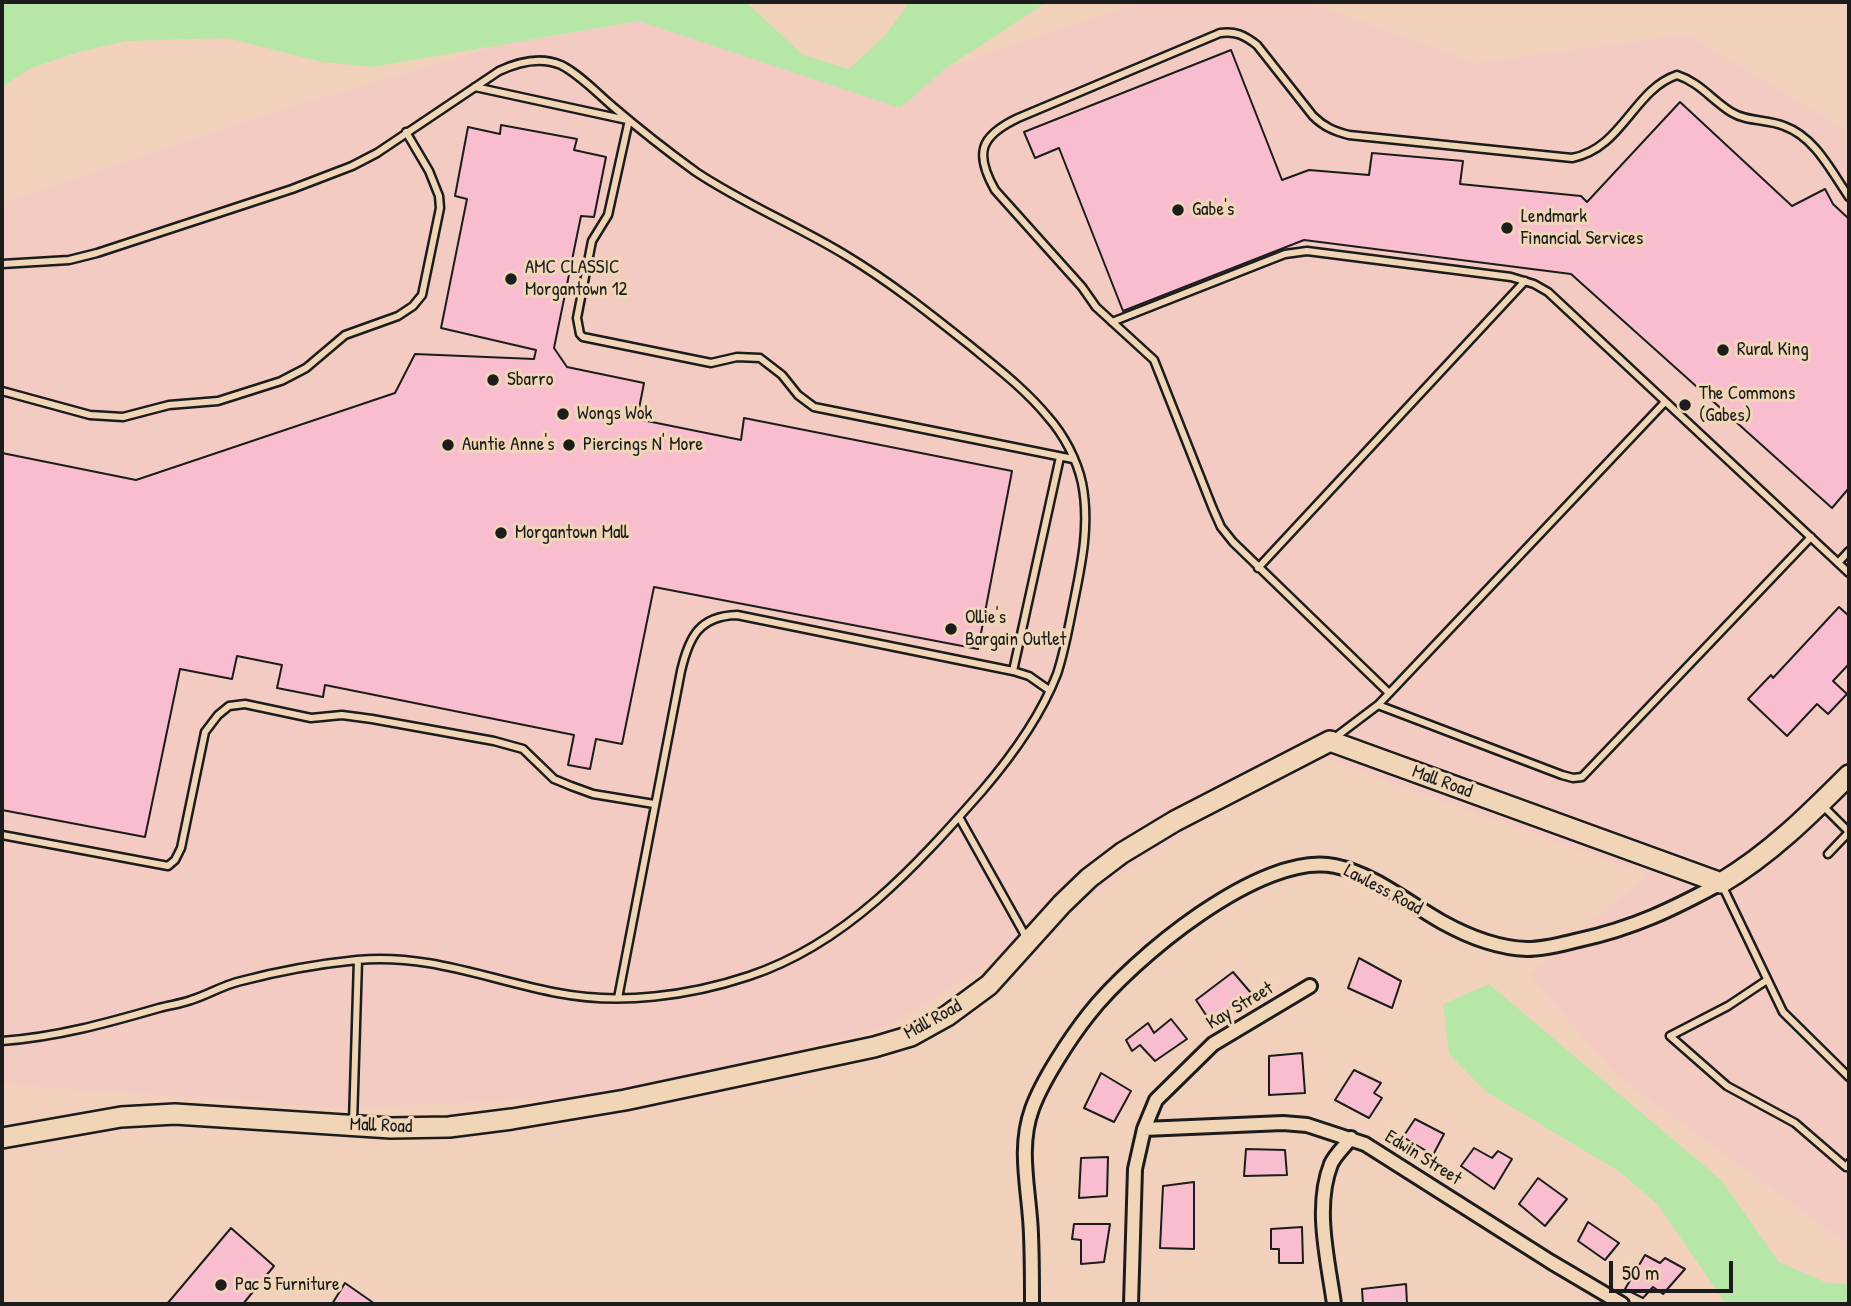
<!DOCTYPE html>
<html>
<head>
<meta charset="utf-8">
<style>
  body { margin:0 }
  #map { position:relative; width:1851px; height:1306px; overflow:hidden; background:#f2d1bc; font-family:"Patrick Hand",sans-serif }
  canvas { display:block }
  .frame { position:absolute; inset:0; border:4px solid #1c1c1c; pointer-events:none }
  .scale { position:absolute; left:1609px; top:1261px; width:124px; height:32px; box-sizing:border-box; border:4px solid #1c1c1c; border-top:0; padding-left:9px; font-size:21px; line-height:24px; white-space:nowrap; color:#1c1c1c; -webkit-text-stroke:5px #f0d6b7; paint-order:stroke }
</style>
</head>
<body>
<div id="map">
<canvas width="1851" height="1306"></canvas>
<div class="frame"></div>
<div class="scale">50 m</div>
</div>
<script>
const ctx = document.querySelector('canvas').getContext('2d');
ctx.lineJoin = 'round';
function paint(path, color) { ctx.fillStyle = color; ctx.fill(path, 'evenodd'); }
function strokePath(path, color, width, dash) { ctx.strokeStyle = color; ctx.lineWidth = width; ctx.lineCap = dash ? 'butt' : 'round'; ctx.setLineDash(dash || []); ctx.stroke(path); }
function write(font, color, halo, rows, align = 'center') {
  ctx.font = font + ' "Patrick Hand",sans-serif'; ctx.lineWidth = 6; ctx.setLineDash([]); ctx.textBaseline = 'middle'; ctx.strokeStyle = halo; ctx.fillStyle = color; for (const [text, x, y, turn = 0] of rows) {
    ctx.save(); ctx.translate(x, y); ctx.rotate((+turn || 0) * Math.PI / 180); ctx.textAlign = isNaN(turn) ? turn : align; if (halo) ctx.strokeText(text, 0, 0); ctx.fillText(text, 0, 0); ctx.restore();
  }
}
paint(new Path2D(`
  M 1140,2 L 1308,2 L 1475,63 L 1687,35 L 1849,132 L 1849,1245 L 1617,1076 L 1530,975 L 1648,874 L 1414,791 L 1306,750 L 995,960 L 889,1026 L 603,1097 L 334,1108 L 2,1084 L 2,203 L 260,116 L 500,45 L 639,21 L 900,108 L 946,68 Z`), '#f4cbc2');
paint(new Path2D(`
  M 2,2 L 746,2 L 803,55 L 849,69 L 886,34 L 910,2 L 1047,2 L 946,68 L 900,108 L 639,21 L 372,67 L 322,62 L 227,38 L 126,41 L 79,52 L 31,68 L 2,87 Z
  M 1489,984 L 1721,1180 L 1779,1262 L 1827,1283 L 1849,1284 L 1849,1304 L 1726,1304 L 1658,1205 L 1620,1172 L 1485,1091 L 1449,1054 L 1443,1004 Z`), '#b7e7a6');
const building = new Path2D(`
  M 1231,50 L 1282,180 L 1309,170 L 1369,175 L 1372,153 L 1463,161 L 1460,184 L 1581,196 L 1587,202 L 1680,102 L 1792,206 L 1825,189 L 1833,204 L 1849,219 L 1849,488 L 1832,508 L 1571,274 L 1304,240 L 1123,311 L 1059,148 L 1035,158 L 1024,132 Z
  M 501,125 L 577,139 L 574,150 L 606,157 L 594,217 L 581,216 L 554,348 L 567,367 L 644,383 L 637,419 L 741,440 L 744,418 L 1012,471 L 978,649 L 654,587 L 622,744 L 596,739 L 590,769 L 568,765 L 574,735 L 325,685 L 323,697 L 277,688 L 282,665 L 237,656 L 232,679 L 180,669 L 145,837 L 2,810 L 2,453 L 136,480 L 395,393 L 415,354 L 534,359 L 536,350 L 441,328 L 467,199 L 455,196 L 468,127 L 500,134 Z
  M 1839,607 L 1849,616 L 1849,664 L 1833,681 L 1847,694 L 1828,714 L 1817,704 L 1787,736 L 1748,699 L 1771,675 L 1773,678 Z
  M 1359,958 L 1401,981 L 1392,1008 L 1348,988 Z
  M 1233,972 L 1251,993 L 1210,1021 L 1196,1000 Z
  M 1171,1019 L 1187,1039 L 1155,1061 L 1140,1045 L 1132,1051 L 1126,1040 L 1148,1023 L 1154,1033 Z
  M 1302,1053 L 1305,1093 L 1269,1095 L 1269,1056 Z
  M 1354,1070 L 1381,1083 L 1374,1093 L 1382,1098 L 1369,1118 L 1335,1100 Z
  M 1101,1073 L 1131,1091 L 1114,1122 L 1084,1108 Z
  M 1415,1119 L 1444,1134 L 1433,1155 L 1403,1137 Z
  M 1474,1148 L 1492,1158 L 1498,1151 L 1512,1159 L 1494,1189 L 1461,1166 Z
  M 1246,1149 L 1285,1150 L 1287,1175 L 1244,1176 Z
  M 1108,1157 L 1107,1196 L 1079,1198 L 1081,1158 Z
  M 1538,1178 L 1567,1199 L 1545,1226 L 1519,1204 Z
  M 1194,1182 L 1194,1249 L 1160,1248 L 1163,1186 Z
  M 1588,1222 L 1619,1243 L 1605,1260 L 1578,1241 Z
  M 1074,1224 L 1110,1224 L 1104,1262 L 1081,1264 L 1081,1240 L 1072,1239 Z
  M 1302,1227 L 1303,1263 L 1279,1263 L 1279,1249 L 1271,1249 L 1271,1229 Z
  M 231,1228 L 274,1266 L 243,1304 L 167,1304 Z
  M 1645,1255 L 1660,1263 L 1665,1258 L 1685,1269 L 1663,1294 L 1653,1287 L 1643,1298 L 1625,1289 Z
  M 345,1283 L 375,1304 L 332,1304 Z
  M 1406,1284 L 1407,1304 L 1363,1304 L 1362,1289 Z`);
paint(building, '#f8bed0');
strokePath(building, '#1c1c1c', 2);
const lane = new Path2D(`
  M 475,87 L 627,120
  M 629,120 L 608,215 L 592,241 L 577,318 L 580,334 L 583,337 L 711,363 L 737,357 L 760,358 L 782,375 L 798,395 L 814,407 L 1073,459
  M 2,264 L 69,260 L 97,253 L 292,189 L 352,166 L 377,153 L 499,71 C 518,62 540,56 561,65 C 579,74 596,92 611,105 C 639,129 667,151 696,172 C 744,204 798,226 847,256 C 890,282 929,313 968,344 C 996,367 1025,389 1048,417 C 1064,435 1077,460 1082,483 C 1090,523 1082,562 1074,601 C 1069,625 1065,650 1057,674 C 1040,718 1012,756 982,791 C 916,866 846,944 749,976 C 689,996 620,1005 558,993 C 490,980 428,953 357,960 C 318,964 279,971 241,981 C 223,985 208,995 191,1000 C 180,1004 170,1005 159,1008 C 107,1023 57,1037 2,1041
  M 1112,322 L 1285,254 L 1307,251 L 1511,277 L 1534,284 L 1548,292 L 1849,573
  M 2,391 L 90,415 L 123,417 L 169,405 L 218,401 L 281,381 L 306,368 L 345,335 L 398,316 L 413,306 L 422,295 L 440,208 L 439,196 L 429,171 L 406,132
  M 1838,563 L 1849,551
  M 1258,568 L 1525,281
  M 1013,671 L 1060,457
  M 1389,693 L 1233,542 L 1221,527 L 1213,509 L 1154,360 L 1096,307 L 1082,287 L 995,190 C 974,153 980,136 1018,118 L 1220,33 C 1236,31 1244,35 1257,45 L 1313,116 C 1324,127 1334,131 1349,135 L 1572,158 C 1623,148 1633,90 1677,75 C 1699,82 1712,100 1731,112 C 1747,122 1767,119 1784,126 C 1815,137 1831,171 1849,197
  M 1378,705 L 1562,775 L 1573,778 L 1582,777 L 1811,537
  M 1333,739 L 1378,705 L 1665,402
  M 1823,806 L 1849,832
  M 959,817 L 1026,937
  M 2,835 L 168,866 L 175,860 L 181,848 L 205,732 L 218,715 L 229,706 L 245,704 L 311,718 L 342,715 L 372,719 L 494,741 L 523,749 L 554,779 L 571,786 L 593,794 L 654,804
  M 1828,854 L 1849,832
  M 1722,885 L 1783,1012 L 1849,1077
  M 1767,980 L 1728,1006 L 1670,1036 L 1727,1086 L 1795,1123 L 1846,1167 L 1849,1163
  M 618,998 L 681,671 C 689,637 699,616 737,615 L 1013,671 L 1029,676 L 1049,690
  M 353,1122 L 358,960`);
const street = new Path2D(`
  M 1144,1129 L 1283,1123 L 1307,1125 L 1365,1144 L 1551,1262 L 1622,1304
  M 1032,1304 C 1032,1281 1032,1258 1031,1235 C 1030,1193 1017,1150 1032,1109 C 1042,1081 1070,1038 1089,1014 C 1131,960 1262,850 1335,866 C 1374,874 1408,903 1442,922 C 1469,937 1497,948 1527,949 C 1545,949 1562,944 1579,940 C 1634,928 1673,909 1721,883
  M 1131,1304 L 1135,1169 L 1144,1129 L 1156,1100 L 1213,1044 L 1310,986
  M 1334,1304 C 1328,1260 1314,1207 1331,1164 C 1335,1155 1345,1146 1351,1138`);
const secondary = new Path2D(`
  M 2,1138 L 121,1117 L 175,1114 L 391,1128 L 449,1127 L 512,1119 L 625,1100 L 874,1047 L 911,1036 L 947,1016 L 989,985 L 1062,904 L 1089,878 L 1122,853 L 1175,821 L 1330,741 L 1721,883 C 1770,854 1809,815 1849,775`);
strokePath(lane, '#1c1c1c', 11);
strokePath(street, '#1c1c1c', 18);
strokePath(secondary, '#1c1c1c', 24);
strokePath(lane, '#f0d6b7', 6);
strokePath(street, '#f0d6b7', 12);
strokePath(secondary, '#f0d6b7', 19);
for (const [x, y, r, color] of [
  [1178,210,7,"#1c1c1c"],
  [1507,228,7,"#1c1c1c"],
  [511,279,7,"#1c1c1c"],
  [1723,350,7,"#1c1c1c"],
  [493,380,7,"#1c1c1c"],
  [1685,405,7,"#1c1c1c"],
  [563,414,7,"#1c1c1c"],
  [448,445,7,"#1c1c1c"],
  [569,445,7,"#1c1c1c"],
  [501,533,7,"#1c1c1c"],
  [951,629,7,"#1c1c1c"],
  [221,1285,7,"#1c1c1c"]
]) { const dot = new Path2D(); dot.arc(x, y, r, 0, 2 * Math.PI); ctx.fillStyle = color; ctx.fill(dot); strokePath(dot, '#f0d6b7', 2.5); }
write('19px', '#1c1c1c', '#f0d6b7', [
  ["Gabe's",1192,210],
  ["Lendmark",1521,217],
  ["Financial Services",1521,239],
  ["AMC CLASSIC",525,268],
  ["Morgantown 12",525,290],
  ["Rural King",1737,350],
  ["Sbarro",507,380],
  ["The Commons",1699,394],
  ["(Gabes)",1699,416],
  ["Wongs Wok",577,414],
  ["Auntie Anne's",462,445],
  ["Piercings N' More",583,445],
  ["Morgantown Mall",515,533],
  ["Ollie's",965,618],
  ["Bargain Outlet",965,640],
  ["Pac 5 Furniture",235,1285]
], 'left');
write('19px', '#1c1c1c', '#f0d6b7', [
  ["Mall Road",1442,782,20],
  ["Lawless Road",1383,890,28],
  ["Kay Street",1240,1006,-31],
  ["Mall Road",933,1020,-29],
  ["Mall Road",381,1126,2],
  ["Edwin Street",1423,1158,32]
]);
</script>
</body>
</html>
